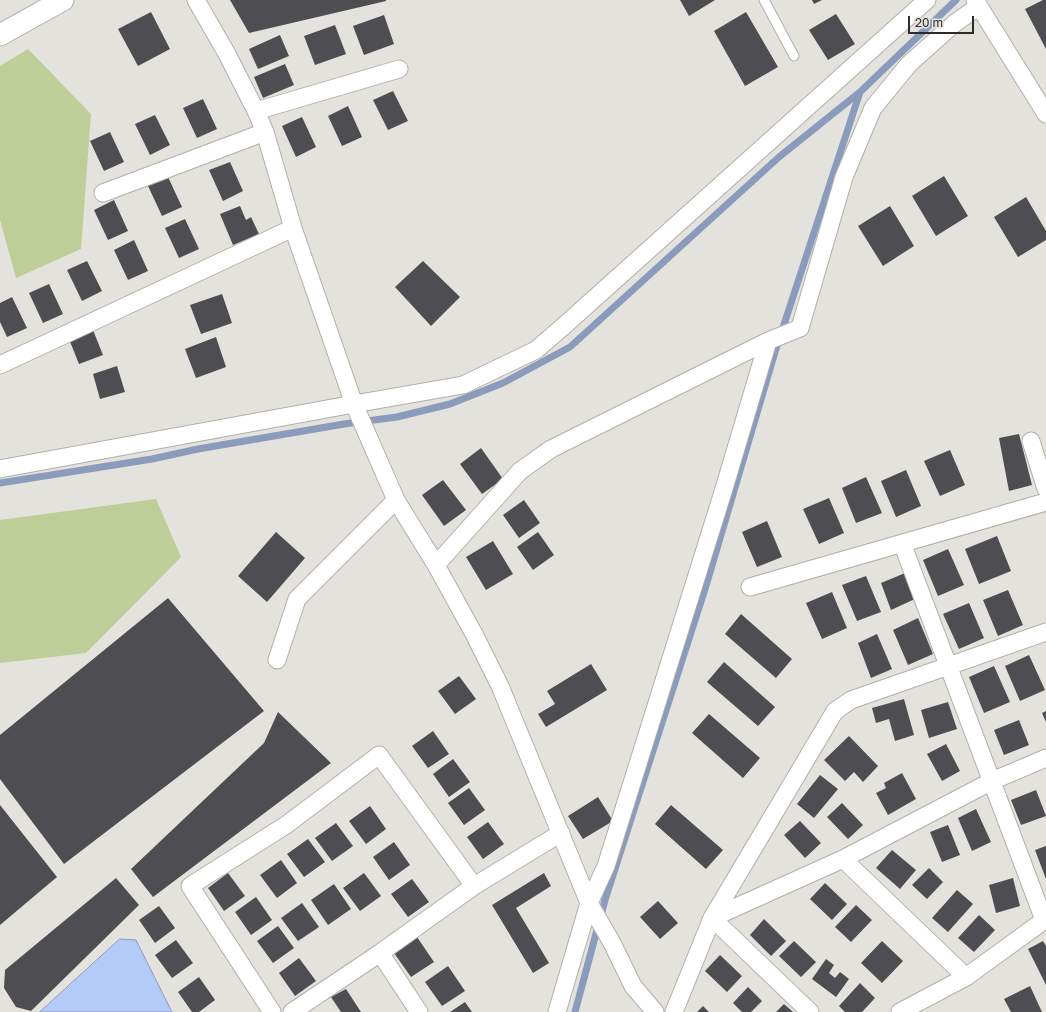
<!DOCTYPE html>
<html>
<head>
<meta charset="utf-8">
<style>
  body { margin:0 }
  #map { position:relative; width:1046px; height:1012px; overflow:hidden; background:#e4e2dc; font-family:"Golos Text",sans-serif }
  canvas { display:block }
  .scale { position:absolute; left:908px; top:16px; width:66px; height:18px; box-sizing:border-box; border:2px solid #2c2b29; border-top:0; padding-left:5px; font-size:12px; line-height:14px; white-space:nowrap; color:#2c2b29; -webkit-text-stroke:3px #e4e2dc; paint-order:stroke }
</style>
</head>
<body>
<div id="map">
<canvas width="1046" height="1012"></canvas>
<div class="scale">20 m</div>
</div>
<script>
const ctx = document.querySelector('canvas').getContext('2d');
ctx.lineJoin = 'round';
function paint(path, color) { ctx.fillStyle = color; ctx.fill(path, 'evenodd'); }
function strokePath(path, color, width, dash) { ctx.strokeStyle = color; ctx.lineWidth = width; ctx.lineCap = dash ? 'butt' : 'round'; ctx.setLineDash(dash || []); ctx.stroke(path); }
paint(new Path2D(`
  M 28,49 L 91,114 L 81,249 L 16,278 L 0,220 L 0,66 Z
  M 156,499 L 181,557 L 86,653 L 0,663 L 0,520 Z`), '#bfce98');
const water = new Path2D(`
  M 120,939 L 136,940 L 172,1012 L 40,1012 Z`);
paint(water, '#b4cbfa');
strokePath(water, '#8b9bbb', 1);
strokePath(new Path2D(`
  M 0,483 L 152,459 L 198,449 L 344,424 L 397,417 L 450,404 L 503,383 L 570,347 L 779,157 L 860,92 L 956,0
  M 575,1012 L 605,900 L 705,589 L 775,352 L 860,92`), '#8b9bbb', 7);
paint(new Path2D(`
  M 230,0 L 386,0 L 386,1 L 249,33 Z
  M 680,0 L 715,0 L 689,16 Z
  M 812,0 L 822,0 L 814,4 Z
  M 1043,0 L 1046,0 L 1046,49 L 1025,9 Z
  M 151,12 L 170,49 L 138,66 L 118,29 Z
  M 746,12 L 778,67 L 745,86 L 714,31 Z
  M 836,14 L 855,44 L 828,60 L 809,30 Z
  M 384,15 L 394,44 L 364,55 L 353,26 Z
  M 335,25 L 346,54 L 315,65 L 304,36 Z
  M 280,35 L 289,56 L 258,69 L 249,49 Z
  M 285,64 L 294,85 L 263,98 L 254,77 Z
  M 393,91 L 408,121 L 388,130 L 373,100 Z
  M 203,99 L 217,129 L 197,138 L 183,108 Z
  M 348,106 L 362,137 L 342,146 L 328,116 Z
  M 155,115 L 170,145 L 150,155 L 135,124 Z
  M 302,117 L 316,147 L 296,157 L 282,126 Z
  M 110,132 L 124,162 L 104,171 L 90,141 Z
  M 230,162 L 243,191 L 223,201 L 209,170 Z
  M 944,176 L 968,216 L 936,236 L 912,196 Z
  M 168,177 L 182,207 L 162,216 L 148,186 Z
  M 1026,197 L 1046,231 L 1046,240 L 1018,257 L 994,217 Z
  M 114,200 L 128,231 L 108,240 L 94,210 Z
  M 240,206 L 246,220 L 251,217 L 259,234 L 233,245 L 220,214 Z
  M 890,206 L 914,246 L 883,266 L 858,226 Z
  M 185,219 L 199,249 L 179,258 L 165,228 Z
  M 134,240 L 148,271 L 128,280 L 114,250 Z
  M 87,261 L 102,291 L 82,301 L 67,270 Z
  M 423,261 L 460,297 L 431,326 L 395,287 Z
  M 49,284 L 63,314 L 43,323 L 29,293 Z
  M 222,294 L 232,323 L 201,334 L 190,305 Z
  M 12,297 L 27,328 L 7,337 L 0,322 L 0,303 Z
  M 93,330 L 103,355 L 79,364 L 69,339 Z
  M 216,337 L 226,367 L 196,378 L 185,349 Z
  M 117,366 L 125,392 L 100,399 L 93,374 Z
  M 1019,434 L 1032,485 L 1009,491 L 999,438 Z
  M 481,448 L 503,479 L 482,494 L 460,464 Z
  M 950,450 L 965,485 L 940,496 L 924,461 Z
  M 906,470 L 921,506 L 896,517 L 881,481 Z
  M 866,477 L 882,513 L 856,523 L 842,488 Z
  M 443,480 L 466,510 L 444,526 L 422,495 Z
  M 829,498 L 844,533 L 819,544 L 803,509 Z
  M 524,500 L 540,523 L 519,538 L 503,515 Z
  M 767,521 L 782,557 L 757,567 L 742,532 Z
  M 276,532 L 305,558 L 267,602 L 238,576 Z
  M 538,532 L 554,555 L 533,570 L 517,547 Z
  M 997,536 L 1011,571 L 979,584 L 965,549 Z
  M 493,541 L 513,574 L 486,590 L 466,557 Z
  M 948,549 L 964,585 L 938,596 L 923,560 Z
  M 905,573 L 915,599 L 891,610 L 881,583 Z
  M 866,576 L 881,612 L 857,621 L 842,585 Z
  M 1008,590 L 1023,625 L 998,636 L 983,600 Z
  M 832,592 L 847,628 L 822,639 L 806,603 Z
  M 168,598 L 264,711 L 64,864 L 0,779 L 0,735 Z
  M 969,603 L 984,638 L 959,649 L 943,614 Z
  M 741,614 L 792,659 L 776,678 L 725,634 Z
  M 918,618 L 933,654 L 908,665 L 893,630 Z
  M 877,634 L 892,669 L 871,678 L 858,643 Z
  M 1029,655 L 1045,690 L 1020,701 L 1005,666 Z
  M 724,662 L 775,707 L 758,726 L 707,682 Z
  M 591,664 L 607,690 L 546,727 L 538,714 L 555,704 L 547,691 Z
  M 994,666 L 1010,702 L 984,713 L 969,677 Z
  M 459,676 L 476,699 L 455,714 L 438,691 Z
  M 904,699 L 914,735 L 895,741 L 889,719 L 876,723 L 872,708 Z
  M 948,702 L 957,729 L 929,738 L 921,710 Z
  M 1046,711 L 1046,722 L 1042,713 Z
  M 278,712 L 331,763 L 153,897 L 131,869 L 264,743 Z
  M 709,714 L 760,758 L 743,778 L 692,733 Z
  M 1019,720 L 1029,745 L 1004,755 L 994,730 Z
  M 433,731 L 449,754 L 428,768 L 412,746 Z
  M 849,736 L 878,766 L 863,782 L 854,772 L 845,781 L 824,760 Z
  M 946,744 L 960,771 L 942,781 L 927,754 Z
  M 453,759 L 470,782 L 449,797 L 433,774 Z
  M 902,773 L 916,799 L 888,815 L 876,793 L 886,788 L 884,783 Z
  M 820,775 L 838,789 L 814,818 L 797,804 Z
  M 469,788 L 485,810 L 464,825 L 448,803 Z
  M 1036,790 L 1046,816 L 1021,825 L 1011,800 Z
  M 598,797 L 613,821 L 583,839 L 568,816 Z
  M 842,803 L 863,825 L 848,839 L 827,817 Z
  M 0,805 L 57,877 L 0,925 Z
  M 671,805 L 723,850 L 706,869 L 655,824 Z
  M 370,806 L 386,829 L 366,844 L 349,821 Z
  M 976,809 L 991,842 L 972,851 L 958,818 Z
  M 800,821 L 821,843 L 805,858 L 784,835 Z
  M 488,822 L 504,844 L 483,859 L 467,837 Z
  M 336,823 L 353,846 L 332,861 L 315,838 Z
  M 948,825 L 960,855 L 942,862 L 930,832 Z
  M 308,839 L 325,862 L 304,877 L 287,854 Z
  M 394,842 L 410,865 L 389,880 L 373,857 Z
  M 1046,846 L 1046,879 L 1035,850 Z
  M 892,850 L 916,870 L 900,889 L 876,868 Z
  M 281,860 L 297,883 L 277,898 L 260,875 Z
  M 929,868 L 943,882 L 927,899 L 912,885 Z
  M 228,873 L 245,896 L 224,911 L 208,888 Z
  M 364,873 L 381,896 L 360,911 L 343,888 Z
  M 544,873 L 551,886 L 516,908 L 549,963 L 533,973 L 492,905 Z
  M 116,878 L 139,905 L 31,1011 L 16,1007 L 4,988 L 5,970 Z
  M 1013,878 L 1020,906 L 996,913 L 989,885 Z
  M 412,879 L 429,902 L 408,917 L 391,894 Z
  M 825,883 L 847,904 L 832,920 L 810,899 Z
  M 334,884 L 351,909 L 328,925 L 311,900 Z
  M 957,890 L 973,904 L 948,932 L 932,918 Z
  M 256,897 L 272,920 L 251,935 L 235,912 Z
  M 658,901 L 678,923 L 660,939 L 640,917 Z
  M 302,903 L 319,927 L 298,941 L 281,918 Z
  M 856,905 L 872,920 L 851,942 L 835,927 Z
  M 159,906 L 175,928 L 155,943 L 139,920 Z
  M 979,915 L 995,930 L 974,952 L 958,938 Z
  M 764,919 L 786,941 L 771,956 L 750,935 Z
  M 278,926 L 294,948 L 273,963 L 257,941 Z
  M 417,937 L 434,962 L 411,977 L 394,953 Z
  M 176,940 L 193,963 L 172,978 L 155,955 Z
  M 794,941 L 816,962 L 801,977 L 779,956 Z
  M 882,941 L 903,961 L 882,983 L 861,963 Z
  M 1043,941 L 1046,946 L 1046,985 L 1028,949 Z
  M 720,955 L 742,976 L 727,992 L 705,971 Z
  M 299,958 L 316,981 L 295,996 L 279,973 Z
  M 826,959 L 834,965 L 829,973 L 835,978 L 840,972 L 849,979 L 836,997 L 812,979 Z
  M 448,966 L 465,991 L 442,1006 L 425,982 Z
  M 199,977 L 215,1000 L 199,1012 L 192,1012 L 178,992 Z
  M 860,983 L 875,998 L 862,1012 L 845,1012 L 839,1006 Z
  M 1030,986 L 1042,1012 L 1011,1012 L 1004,999 Z
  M 748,987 L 762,1001 L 751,1012 L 742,1012 L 733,1003 Z
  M 346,989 L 361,1012 L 341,1012 L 331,997 Z
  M 465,1002 L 472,1012 L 450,1012 Z
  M 784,1004 L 793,1012 L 776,1012 Z
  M 703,1006 L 709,1012 L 697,1012 Z`), '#4e4d52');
const service = new Path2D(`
  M 764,0 L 794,56`);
const minor = new Path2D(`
  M 196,0 L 227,54 L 256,111 L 265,132 L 293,228 L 354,404 L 396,500 L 436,565 L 474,634 L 500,686 L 589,903 L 612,943 L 633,986 L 655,1012
  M 975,0 L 1046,114
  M 256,111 L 399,69
  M 103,193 L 265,132
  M 0,365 L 293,228
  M 1031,441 L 1046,489
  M 0,469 L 354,404 L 463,385 L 536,350 L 566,324 L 927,0
  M 902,543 L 1044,920
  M 436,565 L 520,471 L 551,449 L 768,341
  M 750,587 L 1046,502
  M 277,660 L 297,599 L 396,500
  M 843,859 L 966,977
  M 380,953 L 419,1012
  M 272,1012 L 190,886 L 286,825 L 379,755 L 474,886
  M 292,1012 L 380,953 L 474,886 L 561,833
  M 557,1012 L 589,903 L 606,866 L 723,492 L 768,341 L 800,328 L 844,177 L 873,108 L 909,64 L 955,23 L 979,6
  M 674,1012 L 712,918 L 835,711 L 851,700 L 1046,632
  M 810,1012 L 712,918 L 843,859 L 992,781 L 1046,758
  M 900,1012 L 966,977 L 1046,919`);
const tertiary = new Path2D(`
  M 0,35 L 63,0`);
strokePath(service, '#b2afaa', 11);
strokePath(minor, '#b2afaa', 19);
strokePath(tertiary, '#b2afaa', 23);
strokePath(service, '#fff', 9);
strokePath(minor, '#fff', 17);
strokePath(tertiary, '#fff', 21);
</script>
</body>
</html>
